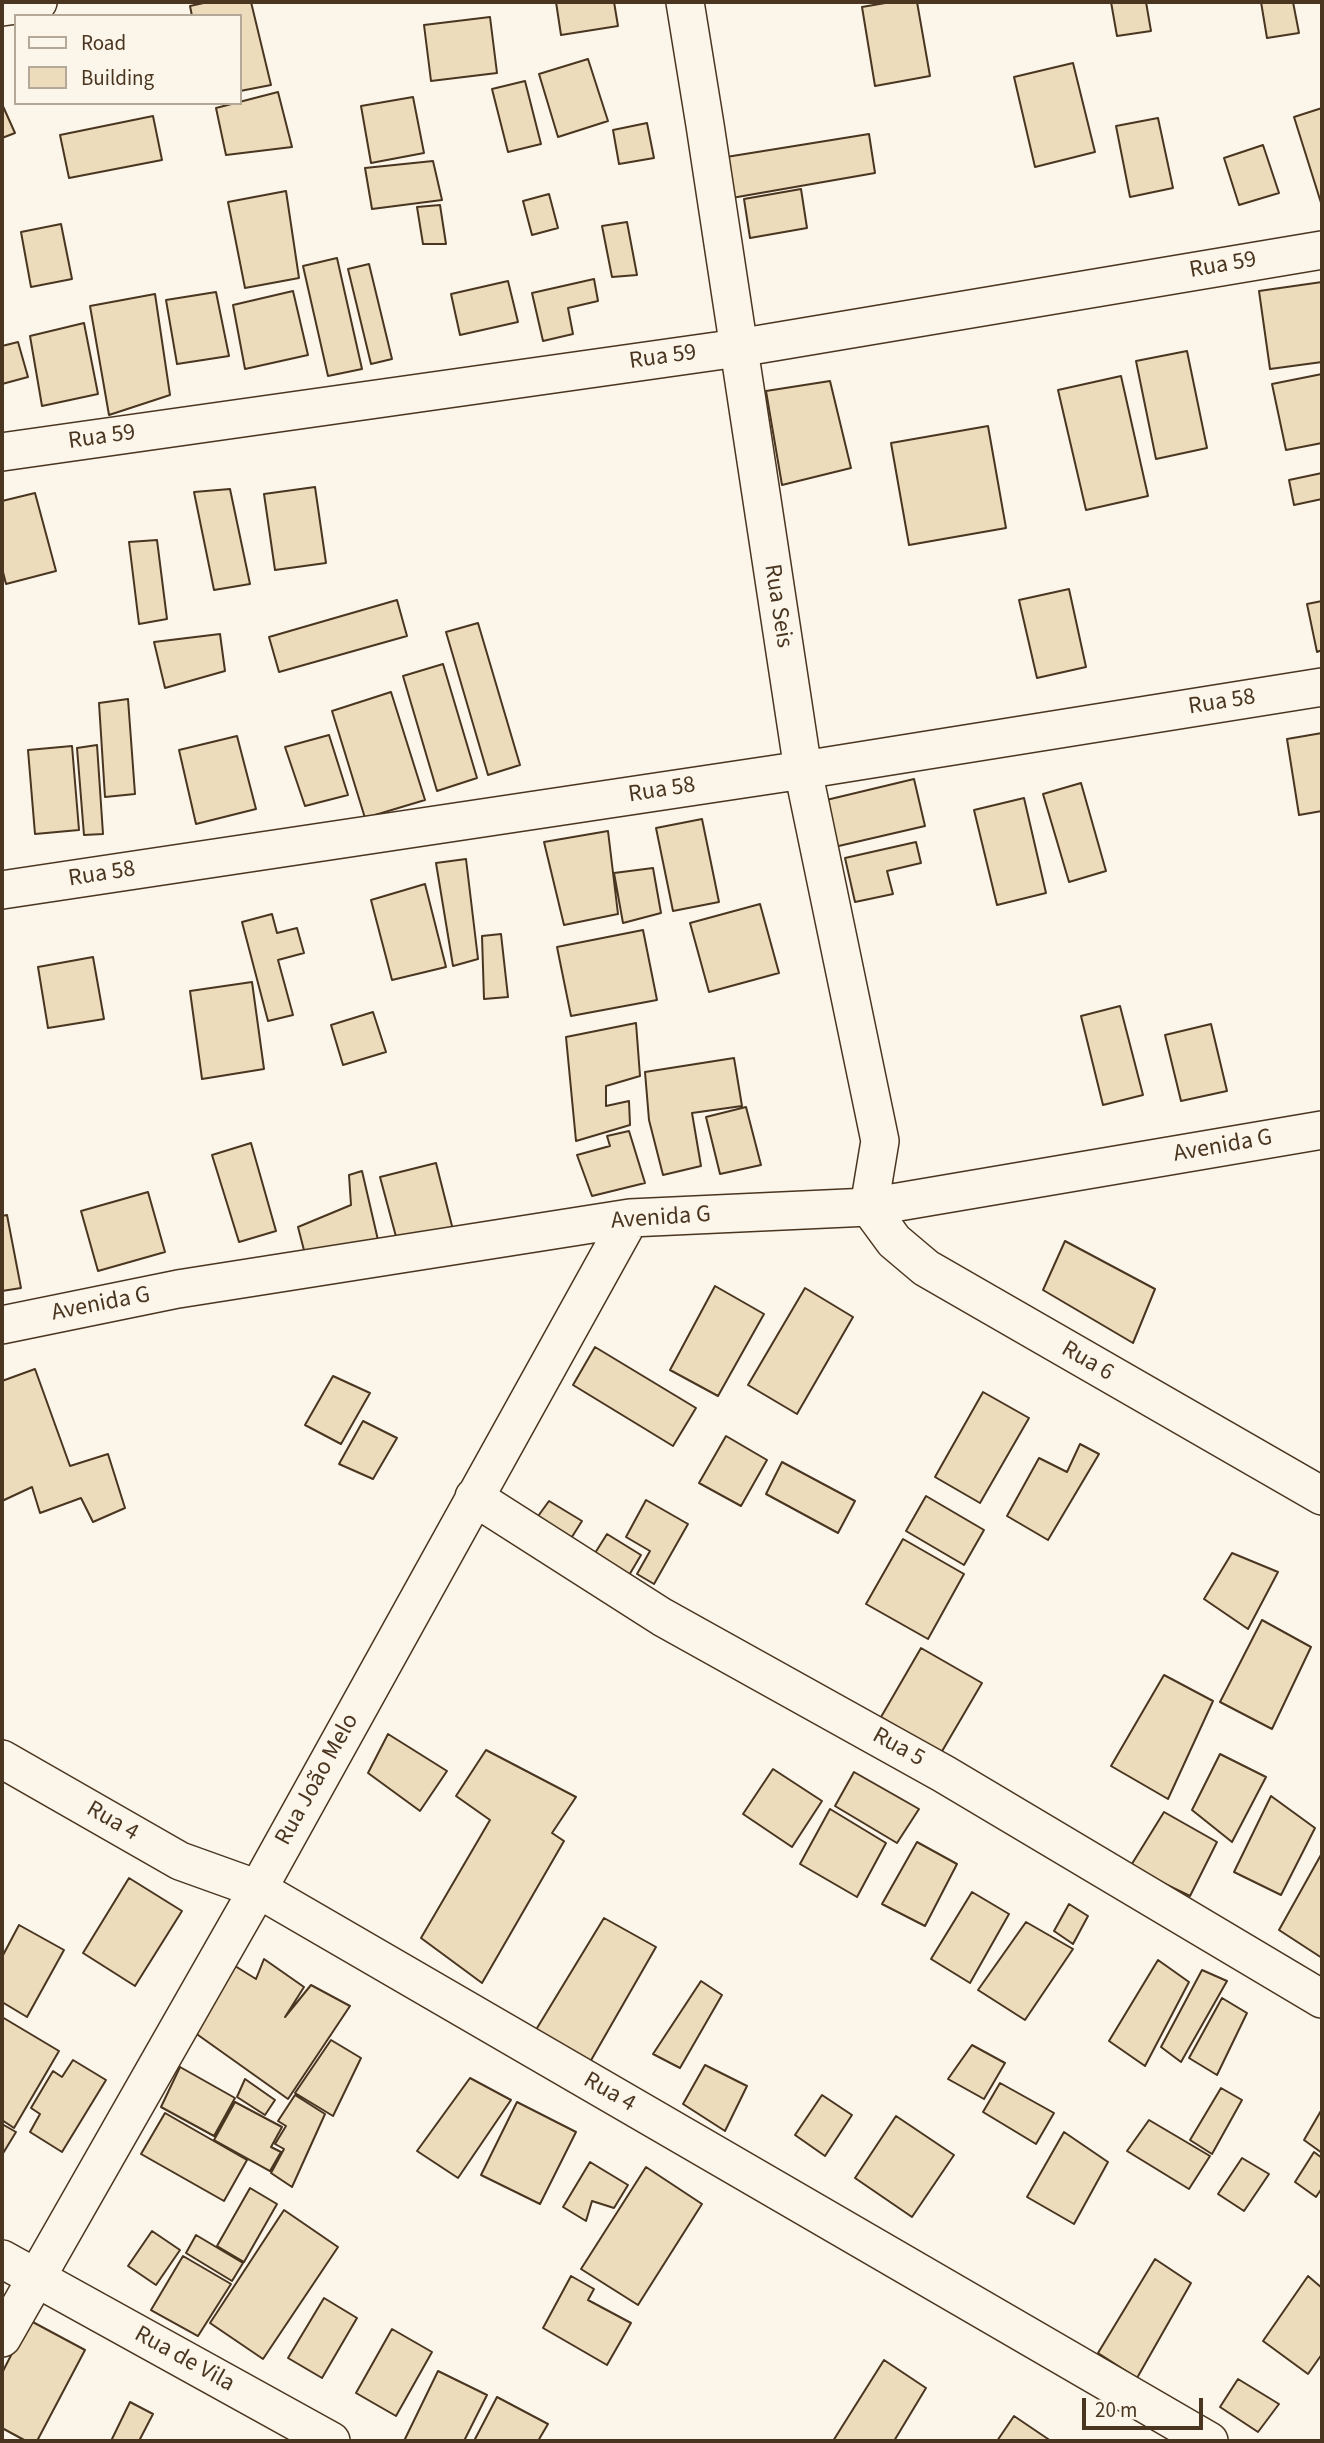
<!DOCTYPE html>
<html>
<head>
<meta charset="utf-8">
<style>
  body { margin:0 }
  #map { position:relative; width:1324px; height:2443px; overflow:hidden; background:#fbf6e9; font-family:"Source Sans 3",sans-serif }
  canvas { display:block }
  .frame { position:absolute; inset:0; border:4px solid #4a3520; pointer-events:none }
  .legend { position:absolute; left:14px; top:14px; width:228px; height:91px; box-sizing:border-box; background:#fbf6e9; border:2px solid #b4a999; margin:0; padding:9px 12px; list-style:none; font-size:21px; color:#4a3520 }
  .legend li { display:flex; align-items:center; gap:14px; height:35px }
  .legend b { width:35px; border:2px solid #b4a999 }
  .scale { position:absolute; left:1082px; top:2398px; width:121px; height:32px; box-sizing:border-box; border:4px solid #4a3520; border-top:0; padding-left:9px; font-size:21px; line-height:24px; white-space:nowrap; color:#4a3520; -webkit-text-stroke:5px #fbf6e9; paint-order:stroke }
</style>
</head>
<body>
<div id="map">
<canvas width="1324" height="2443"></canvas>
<div class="frame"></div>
<ul class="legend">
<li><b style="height:9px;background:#fbf6e9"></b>Road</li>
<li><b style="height:19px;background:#ecdcbc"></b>Building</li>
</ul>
<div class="scale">20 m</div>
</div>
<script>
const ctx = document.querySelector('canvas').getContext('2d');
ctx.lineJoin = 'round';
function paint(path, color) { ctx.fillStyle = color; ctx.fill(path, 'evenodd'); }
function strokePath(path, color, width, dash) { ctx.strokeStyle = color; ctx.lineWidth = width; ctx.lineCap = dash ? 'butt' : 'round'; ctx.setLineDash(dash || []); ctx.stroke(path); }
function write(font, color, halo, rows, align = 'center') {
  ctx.font = font + ' "Source Sans 3",sans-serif'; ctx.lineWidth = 5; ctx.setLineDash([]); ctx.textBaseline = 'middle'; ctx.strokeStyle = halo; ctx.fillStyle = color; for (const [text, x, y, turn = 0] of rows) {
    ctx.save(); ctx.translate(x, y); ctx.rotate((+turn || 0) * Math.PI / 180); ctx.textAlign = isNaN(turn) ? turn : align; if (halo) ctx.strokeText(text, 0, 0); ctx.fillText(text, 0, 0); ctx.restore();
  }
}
const building = new Path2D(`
  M 208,2 L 251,2 L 271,85 L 240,91 L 240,16 L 192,16 L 190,6 Z
  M 556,2 L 614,2 L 618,26 L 561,35 Z
  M 891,2 L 917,2 L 930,76 L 875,86 L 862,7 Z
  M 1111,2 L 1146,2 L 1151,31 L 1117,36 Z
  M 1261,2 L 1293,2 L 1299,33 L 1267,38 Z
  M 490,17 L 497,73 L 431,81 L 424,25 Z
  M 588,59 L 608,121 L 558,137 L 539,74 Z
  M 1073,63 L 1095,152 L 1035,167 L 1014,77 Z
  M 525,81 L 541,144 L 508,152 L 492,89 Z
  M 278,92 L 292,147 L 226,155 L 216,108 Z
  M 413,97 L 424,153 L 371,163 L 361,106 Z
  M 2,104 L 15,133 L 2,138 Z
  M 1322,108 L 1322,206 L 1294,117 Z
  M 153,116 L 162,160 L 69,178 L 60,135 Z
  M 1158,118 L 1173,188 L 1130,197 L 1116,126 Z
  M 647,123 L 654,158 L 619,164 L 613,130 Z
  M 869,134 L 875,173 L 726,199 L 720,158 Z
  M 1263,145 L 1279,193 L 1239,205 L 1224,158 Z
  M 433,161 L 442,200 L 372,209 L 365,168 Z
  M 801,189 L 807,228 L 750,238 L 744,199 Z
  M 286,191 L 299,278 L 245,288 L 228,202 Z
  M 549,194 L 558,228 L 532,235 L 523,201 Z
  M 440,205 L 446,244 L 423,244 L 417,207 Z
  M 627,222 L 637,275 L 612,277 L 602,226 Z
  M 61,224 L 72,279 L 31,287 L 21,232 Z
  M 337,258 L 362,369 L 328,376 L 303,266 Z
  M 369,264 L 392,359 L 371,364 L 348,269 Z
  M 594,279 L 598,301 L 568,308 L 573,334 L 543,341 L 532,293 Z
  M 508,281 L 518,322 L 460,335 L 451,294 Z
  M 1322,282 L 1322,362 L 1270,369 L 1259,291 Z
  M 293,291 L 308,355 L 245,369 L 233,305 Z
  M 216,292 L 229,356 L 177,364 L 166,300 Z
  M 155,294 L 170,395 L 109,415 L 90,306 Z
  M 84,323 L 98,394 L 42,406 L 30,336 Z
  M 18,342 L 28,377 L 2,384 L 2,346 Z
  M 1187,351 L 1207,448 L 1156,459 L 1136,361 Z
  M 1322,374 L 1322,443 L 1286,450 L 1272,384 Z
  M 1121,376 L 1148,496 L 1086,510 L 1058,390 Z
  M 830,381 L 851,468 L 782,485 L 766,391 Z
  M 988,426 L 1006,528 L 909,545 L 891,443 Z
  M 1322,473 L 1322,499 L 1294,505 L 1289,480 Z
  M 315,487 L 326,563 L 275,570 L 264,494 Z
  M 230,489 L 250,584 L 214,590 L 194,492 Z
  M 35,493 L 56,571 L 6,584 L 2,568 L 2,501 Z
  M 157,540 L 167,619 L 139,624 L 129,542 Z
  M 1069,589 L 1086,667 L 1037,678 L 1019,600 Z
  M 397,600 L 407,636 L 279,672 L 269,637 Z
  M 1322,601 L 1322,650 L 1317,652 L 1307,604 Z
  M 478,623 L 520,765 L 488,775 L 446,632 Z
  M 220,634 L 225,671 L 165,688 L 154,642 Z
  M 443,664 L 477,778 L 437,791 L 403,676 Z
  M 391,692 L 425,800 L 365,818 L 332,711 Z
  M 128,699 L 135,794 L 105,797 L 99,703 Z
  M 1322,733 L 1322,811 L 1299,815 L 1287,739 Z
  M 329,735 L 348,795 L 305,806 L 285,747 Z
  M 237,736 L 256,809 L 196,824 L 179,750 Z
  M 97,745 L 103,834 L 84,835 L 77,748 Z
  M 72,746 L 79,830 L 35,834 L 28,750 Z
  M 914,779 L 925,826 L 830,848 L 818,802 Z
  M 1081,783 L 1106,871 L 1069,882 L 1043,794 Z
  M 1024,798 L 1046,893 L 997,905 L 974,810 Z
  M 702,819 L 719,902 L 673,911 L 656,828 Z
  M 608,831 L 618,914 L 564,925 L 544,842 Z
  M 916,842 L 921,863 L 887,871 L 893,894 L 855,902 L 845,858 Z
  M 466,859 L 478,959 L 453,966 L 436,863 Z
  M 653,868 L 661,913 L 623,923 L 614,873 Z
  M 425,884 L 446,967 L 392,980 L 371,900 Z
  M 760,904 L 779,973 L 709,992 L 690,923 Z
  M 272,914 L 277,933 L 297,928 L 304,953 L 278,960 L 293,1015 L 268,1021 L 242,922 Z
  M 643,930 L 657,1000 L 571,1016 L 557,947 Z
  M 501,934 L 508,997 L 484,999 L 482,936 Z
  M 93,957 L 104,1019 L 48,1028 L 38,967 Z
  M 252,982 L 264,1069 L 202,1079 L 190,991 Z
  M 1120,1006 L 1143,1095 L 1103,1105 L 1081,1016 Z
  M 373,1012 L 386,1052 L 343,1065 L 331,1025 Z
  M 636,1023 L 640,1076 L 606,1086 L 606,1106 L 629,1101 L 630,1125 L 576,1141 L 566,1037 Z
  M 1211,1024 L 1227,1091 L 1181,1101 L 1165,1035 Z
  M 734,1058 L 742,1106 L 692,1113 L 701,1166 L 663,1175 L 649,1120 L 645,1072 Z
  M 746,1107 L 761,1165 L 720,1174 L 706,1117 Z
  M 629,1131 L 645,1183 L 592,1196 L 577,1155 L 610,1146 L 607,1136 Z
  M 251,1143 L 276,1231 L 239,1242 L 212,1155 Z
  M 436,1163 L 453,1230 L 398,1244 L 380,1177 Z
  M 362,1171 L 378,1240 L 306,1258 L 298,1227 L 351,1205 L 349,1175 Z
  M 148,1192 L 165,1252 L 98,1271 L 81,1211 Z
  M 7,1215 L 21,1288 L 2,1291 L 2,1216 Z
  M 1065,1241 L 1155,1289 L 1133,1343 L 1043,1290 Z
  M 715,1286 L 764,1314 L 718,1396 L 670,1370 Z
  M 805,1288 L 853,1317 L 797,1414 L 748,1385 Z
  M 595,1347 L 696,1408 L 673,1446 L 573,1385 Z
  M 35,1369 L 70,1466 L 108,1454 L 125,1508 L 93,1522 L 81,1498 L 40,1513 L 32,1487 L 2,1501 L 2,1381 Z
  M 333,1376 L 370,1393 L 341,1444 L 305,1425 Z
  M 983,1392 L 1029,1418 L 980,1503 L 935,1477 Z
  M 363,1421 L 397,1438 L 373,1479 L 339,1464 Z
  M 726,1436 L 767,1460 L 741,1506 L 699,1483 Z
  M 1080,1444 L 1099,1454 L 1048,1540 L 1007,1516 L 1039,1458 L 1067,1472 Z
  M 782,1462 L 855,1501 L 838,1533 L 766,1494 Z
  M 926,1496 L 984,1530 L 964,1565 L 906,1531 Z
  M 646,1500 L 688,1524 L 654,1584 L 637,1574 L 650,1551 L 626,1537 Z
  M 549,1501 L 582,1521 L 570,1540 L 536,1519 Z
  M 607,1534 L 641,1555 L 625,1582 L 590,1561 Z
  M 903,1539 L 964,1574 L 928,1639 L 866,1604 Z
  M 1232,1553 L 1278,1572 L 1248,1629 L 1204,1599 Z
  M 1262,1620 L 1311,1647 L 1272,1729 L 1220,1702 Z
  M 921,1648 L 982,1683 L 941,1753 L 881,1717 Z
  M 1164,1675 L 1213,1701 L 1168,1799 L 1111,1766 Z
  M 388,1734 L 447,1771 L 420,1811 L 368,1773 Z
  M 486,1750 L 576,1797 L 552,1833 L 564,1841 L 482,1983 L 421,1938 L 490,1820 L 456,1796 Z
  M 1220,1754 L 1266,1777 L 1232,1842 L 1192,1810 Z
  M 773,1769 L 822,1801 L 792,1847 L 743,1814 Z
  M 854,1772 L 919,1809 L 897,1843 L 835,1806 Z
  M 1271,1796 L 1315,1828 L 1281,1895 L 1234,1872 Z
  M 830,1809 L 886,1843 L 857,1897 L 800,1864 Z
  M 1164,1812 L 1217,1842 L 1190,1896 L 1130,1867 Z
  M 917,1842 L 957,1864 L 925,1926 L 882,1904 Z
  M 1322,1853 L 1322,1958 L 1279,1930 Z
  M 129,1878 L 182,1911 L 135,1986 L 83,1953 Z
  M 972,1892 L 1009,1914 L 970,1983 L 931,1959 Z
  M 1069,1904 L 1088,1916 L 1073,1944 L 1054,1931 Z
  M 604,1918 L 656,1947 L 586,2069 L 531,2038 Z
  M 1026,1922 L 1073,1949 L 1025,2020 L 978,1990 Z
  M 19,1925 L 64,1950 L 27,2017 L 2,2002 L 2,1957 Z
  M 264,1959 L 304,1987 L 285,2017 L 311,1985 L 350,2006 L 288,2099 L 191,2030 L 235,1966 L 256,1979 Z
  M 1158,1960 L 1189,1982 L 1145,2066 L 1109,2041 Z
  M 1202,1970 L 1227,1981 L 1181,2062 L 1161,2047 Z
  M 701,1981 L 722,1995 L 680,2068 L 653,2054 Z
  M 1222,1998 L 1247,2013 L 1217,2075 L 1189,2058 Z
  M 2,2017 L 59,2051 L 14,2128 L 2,2120 Z
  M 331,2040 L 361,2058 L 333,2116 L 295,2093 Z
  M 972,2045 L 1005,2063 L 984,2099 L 948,2079 Z
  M 73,2060 L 106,2080 L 62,2152 L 30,2132 L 40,2114 L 31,2108 L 53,2071 L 62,2077 Z
  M 705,2065 L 747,2086 L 725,2131 L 683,2104 Z
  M 180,2067 L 235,2098 L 214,2136 L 161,2107 Z
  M 470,2078 L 511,2100 L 458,2178 L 417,2151 Z
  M 245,2079 L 275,2100 L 265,2115 L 237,2097 Z
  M 1000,2083 L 1054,2113 L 1036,2144 L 983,2112 Z
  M 1221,2088 L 1242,2100 L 1212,2154 L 1190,2140 Z
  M 295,2095 L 325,2114 L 292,2187 L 271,2173 L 284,2149 L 275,2144 L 286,2126 L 278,2121 Z
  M 822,2095 L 852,2115 L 825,2156 L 795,2135 Z
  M 235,2102 L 282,2127 L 271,2147 L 281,2152 L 270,2171 L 214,2140 Z
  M 517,2102 L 576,2132 L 540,2204 L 481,2175 Z
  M 1322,2109 L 1322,2153 L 1304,2140 Z
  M 165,2113 L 247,2160 L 224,2201 L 141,2154 Z
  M 896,2116 L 954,2155 L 912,2217 L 855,2178 Z
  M 1149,2120 L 1210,2156 L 1189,2189 L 1127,2151 Z
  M 2,2124 L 16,2132 L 2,2155 Z
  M 1064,2132 L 1108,2162 L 1074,2224 L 1027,2197 Z
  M 1314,2152 L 1322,2158 L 1322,2188 L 1316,2197 L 1295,2182 Z
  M 1242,2158 L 1269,2174 L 1244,2211 L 1218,2194 Z
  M 590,2162 L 628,2185 L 614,2208 L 592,2201 L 586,2221 L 563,2207 Z
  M 646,2167 L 702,2204 L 638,2305 L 581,2269 Z
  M 250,2188 L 277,2204 L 244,2262 L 217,2246 Z
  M 284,2210 L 338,2247 L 263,2359 L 210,2323 Z
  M 152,2231 L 180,2250 L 156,2285 L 128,2266 Z
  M 196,2235 L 243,2263 L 232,2281 L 186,2253 Z
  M 183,2256 L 231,2284 L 198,2336 L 151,2310 Z
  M 1155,2259 L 1191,2283 L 1137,2378 L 1098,2353 Z
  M 571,2276 L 594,2289 L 588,2300 L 631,2323 L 607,2365 L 543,2328 Z
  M 1308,2276 L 1322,2288 L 1322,2354 L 1308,2374 L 1263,2341 Z
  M 324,2298 L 357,2318 L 322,2378 L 288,2358 Z
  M 29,2320 L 85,2350 L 37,2441 L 26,2441 L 2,2428 L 2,2373 Z
  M 392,2329 L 432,2352 L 396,2416 L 356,2393 Z
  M 884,2360 L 926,2388 L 894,2441 L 833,2441 Z
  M 438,2371 L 487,2395 L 464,2441 L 404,2441 Z
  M 1238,2379 L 1279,2404 L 1258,2432 L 1220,2407 Z
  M 497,2397 L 548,2424 L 538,2441 L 474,2441 Z
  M 130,2402 L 153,2414 L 139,2441 L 111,2441 Z
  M 1014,2416 L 1051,2441 L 997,2441 Z`);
paint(building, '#ecdcbc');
strokePath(building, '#4a3520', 2);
const minor = new Path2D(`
  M 685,2 L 705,125 L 803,770 L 880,1141 L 869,1207 L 894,1241 L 926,1268 L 1322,1496
  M 2,7 L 38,2
  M 2,452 L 738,348 L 1322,250
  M 2,890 L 803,770 L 1322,687
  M 2,1325 L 178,1289 L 630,1218 L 869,1207 L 1322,1130
  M 474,1497 L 662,1617 L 944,1774 L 1322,1999
  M 2,1759 L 180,1861 L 258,1889 L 1209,2441
  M 2,2259 L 331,2441
  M 2,2338 L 258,1889 L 630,1218`);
strokePath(minor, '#4a3520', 40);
strokePath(minor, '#fbf6e9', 37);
write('24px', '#4a3520', '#fbf6e9', [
  ["Rua 59",1223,266,-10],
  ["Rua 59",663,358,-8],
  ["Rua 59",102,438,-8],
  ["Rua Seis",777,606,81],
  ["Rua 58",1222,703,-9],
  ["Rua 58",662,791,-9],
  ["Rua 58",102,875,-9],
  ["Avenida G",1223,1147,-10],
  ["Avenida G",661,1219,-4],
  ["Avenida G",101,1305,-11],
  ["Rua 6",1087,1362,30],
  ["Rua 5",898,1748,29],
  ["Rua João Melo",318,1780,-61],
  ["Rua 4",112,1822,30],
  ["Rua 4",609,2093,30],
  ["Rua de Vila",184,2360,29]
]);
</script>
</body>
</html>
